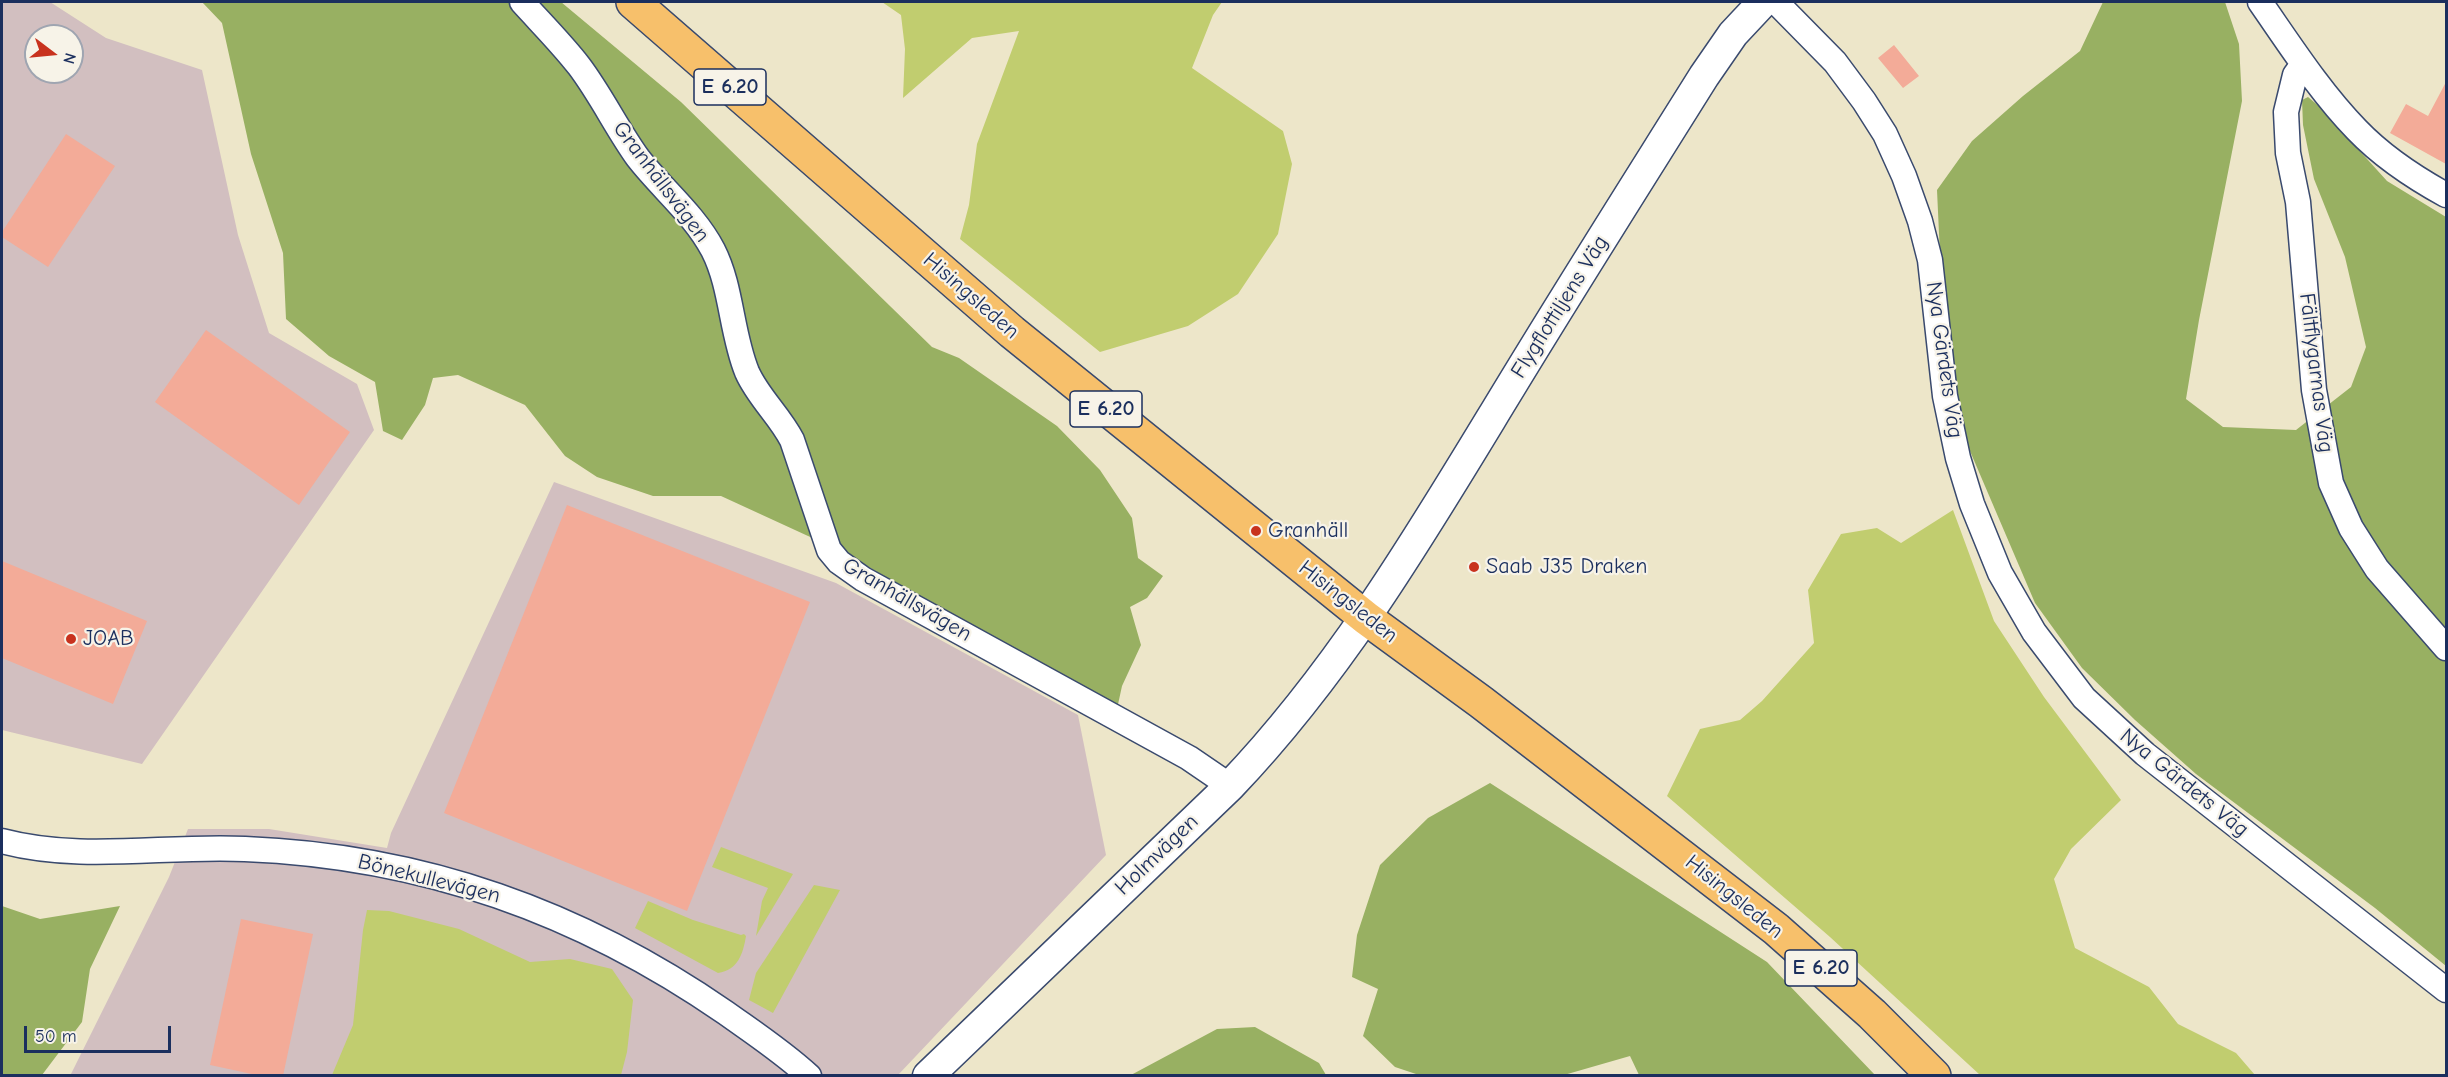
<!DOCTYPE html>
<html>
<head>
<meta charset="utf-8">
<style>
  body { margin:0 }
  #map { position:relative; width:2448px; height:1077px; overflow:hidden; background:#ede6c9; font-family:"Comic Neue",sans-serif }
  canvas { display:block }
  .frame { position:absolute; inset:0; border:3px solid #1b2f5e; pointer-events:none }
  .north { position:absolute; left:24px; top:24px; width:60px; height:60px; box-sizing:border-box; background:#f7f3e8; border:2px solid #9fa5b1; border-radius:50%; rotate:106deg; font-size:16px; font-weight:700; line-height:24px; text-align:center; color:#1b2f5e }
  .north::after { content:''; display:block; margin:auto; width:21px; height:27px; background:#c8321e; clip-path:polygon(50% 0,100% 100%,50% 72%,0 100%) }
  .scale { position:absolute; left:24px; top:1026px; width:147px; height:27px; box-sizing:border-box; border:3px solid #1b2f5e; border-top:0; padding-left:8px; font-size:18px; line-height:21px; white-space:nowrap; color:#1b2f5e; -webkit-text-stroke:4px #f7f3e8; paint-order:stroke }
</style>
</head>
<body>
<div id="map">
<canvas width="2448" height="1077"></canvas>
<div class="frame"></div>
<div class="north">N</div>
<div class="scale">50 m</div>
</div>
<script>
const ctx = document.querySelector('canvas').getContext('2d');
ctx.lineJoin = 'round';
function paint(path, color) { ctx.fillStyle = color; ctx.fill(path, 'evenodd'); }
function strokePath(path, color, width, dash) { ctx.strokeStyle = color; ctx.lineWidth = width; ctx.lineCap = dash ? 'butt' : 'round'; ctx.setLineDash(dash || []); ctx.stroke(path); }
function write(font, color, halo, rows, align = 'center') {
  ctx.font = font + ' "Comic Neue",sans-serif'; ctx.lineWidth = 4.5; ctx.setLineDash([]); ctx.textBaseline = 'middle'; ctx.strokeStyle = halo; ctx.fillStyle = color; for (const [text, x, y, turn = 0] of rows) {
    ctx.save(); ctx.translate(x, y); ctx.rotate((+turn || 0) * Math.PI / 180); ctx.textAlign = isNaN(turn) ? turn : align; if (halo) ctx.strokeText(text, 0, 0); ctx.fillText(text, 0, 0); ctx.restore();
  }
}
paint(new Path2D(`
  M 2,2 L 50,2 L 106,38 L 202,70 L 238,235 L 269,333 L 357,384 L 374,430 L 142,764 L 2,730 ZM 36,36 L 72,36 L 72,72 L 36,72 Z
  M 554,482 L 836,583 L 1078,715 L 1106,855 L 898,1075 L 70,1076 L 169,877 L 188,829 L 269,829 L 387,848 L 391,833 Z`), '#d2bfc0');
paint(new Path2D(`
  M 882,2 L 1222,2 L 1213,15 L 1192,68 L 1283,131 L 1292,164 L 1278,234 L 1238,294 L 1188,326 L 1100,352 L 960,239 L 969,205 L 977,144 L 1019,31 L 972,38 L 903,98 L 905,49 L 901,15 Z
  M 1953,510 L 1994,621 L 2044,697 L 2121,800 L 2071,849 L 2054,879 L 2075,948 L 2149,987 L 2178,1024 L 2236,1053 L 2255,1075 L 1980,1075 L 1830,937 L 1667,796 L 1700,729 L 1740,720 L 1762,701 L 1814,643 L 1808,590 L 1841,534 L 1877,528 L 1901,543 Z
  M 721,847 L 793,874 L 756,936 L 762,901 L 768,888 L 712,867 Z
  M 814,885 L 840,890 L 773,1013 L 749,1000 L 756,973 Z
  M 648,901 L 693,920 L 741,935 L 744,934 L 746,936 C 743,954 738,970 718,973 L 635,928 Z
  M 367,910 L 389,911 L 459,929 L 530,962 L 570,959 L 612,969 L 633,1000 L 627,1052 L 621,1075 L 332,1075 L 353,1025 L 363,930 Z`), '#c1cd6f');
paint(new Path2D(`
  M 202,2 L 561,2 L 681,102 L 932,347 L 959,358 L 1057,426 L 1100,470 L 1132,518 L 1138,558 L 1163,576 L 1147,598 L 1130,607 L 1141,645 L 1122,686 L 1117,709 L 1081,692 L 845,553 L 721,496 L 653,496 L 597,477 L 565,456 L 525,405 L 458,375 L 433,378 L 425,405 L 402,440 L 383,431 L 375,382 L 329,356 L 286,319 L 283,253 L 251,154 L 222,23 Z
  M 2103,2 L 2225,2 L 2239,44 L 2242,101 L 2199,320 L 2186,399 L 2223,427 L 2296,430 L 2351,387 L 2366,347 L 2345,257 L 2314,179 L 2303,125 L 2302,100 L 2308,97 L 2320,107 L 2387,181 L 2446,217 L 2446,966 L 2375,908 L 2196,774 L 2135,720 L 2082,668 L 2035,603 L 1967,444 L 1944,342 L 1937,190 L 1972,141 L 2023,96 L 2080,51 Z
  M 1490,783 L 1767,962 L 1875,1075 L 1639,1075 L 1630,1056 L 1564,1075 L 1419,1075 L 1395,1067 L 1363,1036 L 1378,989 L 1352,977 L 1357,935 L 1380,865 L 1428,818 Z
  M 2,906 L 40,919 L 120,906 L 90,969 L 82,1022 L 42,1075 L 2,1075 Z
  M 1255,1027 L 1319,1063 L 1326,1075 L 1131,1075 L 1217,1029 Z`), '#98b062');
paint(new Path2D(`
  M 1894,45 L 1919,76 L 1903,88 L 1878,58 Z
  M 2446,82 L 2446,164 L 2390,133 L 2406,104 L 2428,116 Z
  M 66,134 L 115,166 L 48,267 L 2,237 L 2,232 Z
  M 206,330 L 350,432 L 299,505 L 155,402 Z
  M 567,505 L 810,602 L 687,911 L 444,813 Z
  M 2,561 L 147,621 L 113,704 L 2,658 Z
  M 241,919 L 313,934 L 283,1076 L 261,1076 L 210,1065 Z`), '#f3ab98');
const minor = new Path2D(`
  M 522,2 C 541,23 562,44 579,66 C 601,95 617,129 638,158 C 662,189 694,214 713,250 C 732,287 731,333 747,372 C 758,397 779,415 792,440 L 829,550 L 839,562 L 863,579 L 1189,758 L 1230,786
  M 1776,2 L 1835,62 L 1864,101 L 1885,134 L 1904,176 L 1920,221 L 1930,260 L 1945,396 L 1958,458 L 1972,504 L 2000,573 L 2034,632 L 2084,698 L 2145,754 L 2446,990
  M 2260,2 C 2290,45 2320,92 2357,130 C 2382,156 2415,178 2446,195
  M 2303,64 L 2295,75 L 2286,112 L 2288,153 L 2298,202 L 2314,390 L 2331,483 L 2351,528 L 2377,569 L 2446,648
  M 2,841 C 82,862 164,845 245,849 C 423,856 580,912 726,1013 C 754,1033 783,1052 809,1076`);
const tertiary = new Path2D(`
  M 928,1076 L 1230,786 C 1340,671 1421,534 1503,399 C 1569,290 1637,183 1704,76 L 1733,34 L 1763,2`);
const trunk = new Path2D(`
  M 633,2 L 1012,332 L 1366,618 L 1481,702 L 1776,929 L 1872,1014 L 1934,1076`);
strokePath(minor, '#3a4a6e', 27);
strokePath(tertiary, '#3a4a6e', 33);
strokePath(trunk, '#3a4a6e', 36);
strokePath(minor, '#fff', 24);
strokePath(tertiary, '#fff', 30);
strokePath(trunk, '#f7c06b', 33);
for (const [x, y, r, color] of [
  [1256,531,6,"#c8321e"],
  [1474,567,6,"#c8321e"],
  [71,639,6,"#c8321e"]
]) { const dot = new Path2D(); dot.arc(x, y, r, 0, 2 * Math.PI); ctx.fillStyle = color; ctx.fill(dot); strokePath(dot, '#f7f3e8', 2); }
for (const [x, y, w] of [
  [730,87,72],
  [1106,409,72],
  [1821,968,72]
]) { const box = new Path2D(); box.roundRect(x - w / 2, y - 18, w, 36, 4.5); ctx.fillStyle = '#f7f3e8'; ctx.fill(box); strokePath(box, '#1b2f5e', 1.5); }
write('bold 21px', '#1b2f5e', null, [
  ["E 6.20",730,87],
  ["E 6.20",1106,409],
  ["E 6.20",1821,968]
]);
write('22px', '#1b2f5e', '#f7f3e8', [
  ["Granhällsvägen",661,182,53],
  ["Hisingsleden",971,296,41],
  ["Flygflottiljens Väg",1560,307,-58],
  ["Nya Gärdets Väg",1944,360,82],
  ["Fältflygarnas Väg",2316,373,83],
  ["Granhällsvägen",907,600,30],
  ["Hisingsleden",1348,602,38],
  ["Nya Gärdets Väg",2184,783,39],
  ["Holmvägen",1157,855,-44],
  ["Bönekullevägen",429,879,14],
  ["Hisingsleden",1734,897,39]
]);
write('22px', '#1b2f5e', '#f7f3e8', [
  ["Granhäll",1268,531],
  ["Saab J35 Draken",1486,567],
  ["JOAB",83,639]
], 'left');
</script>
</body>
</html>
